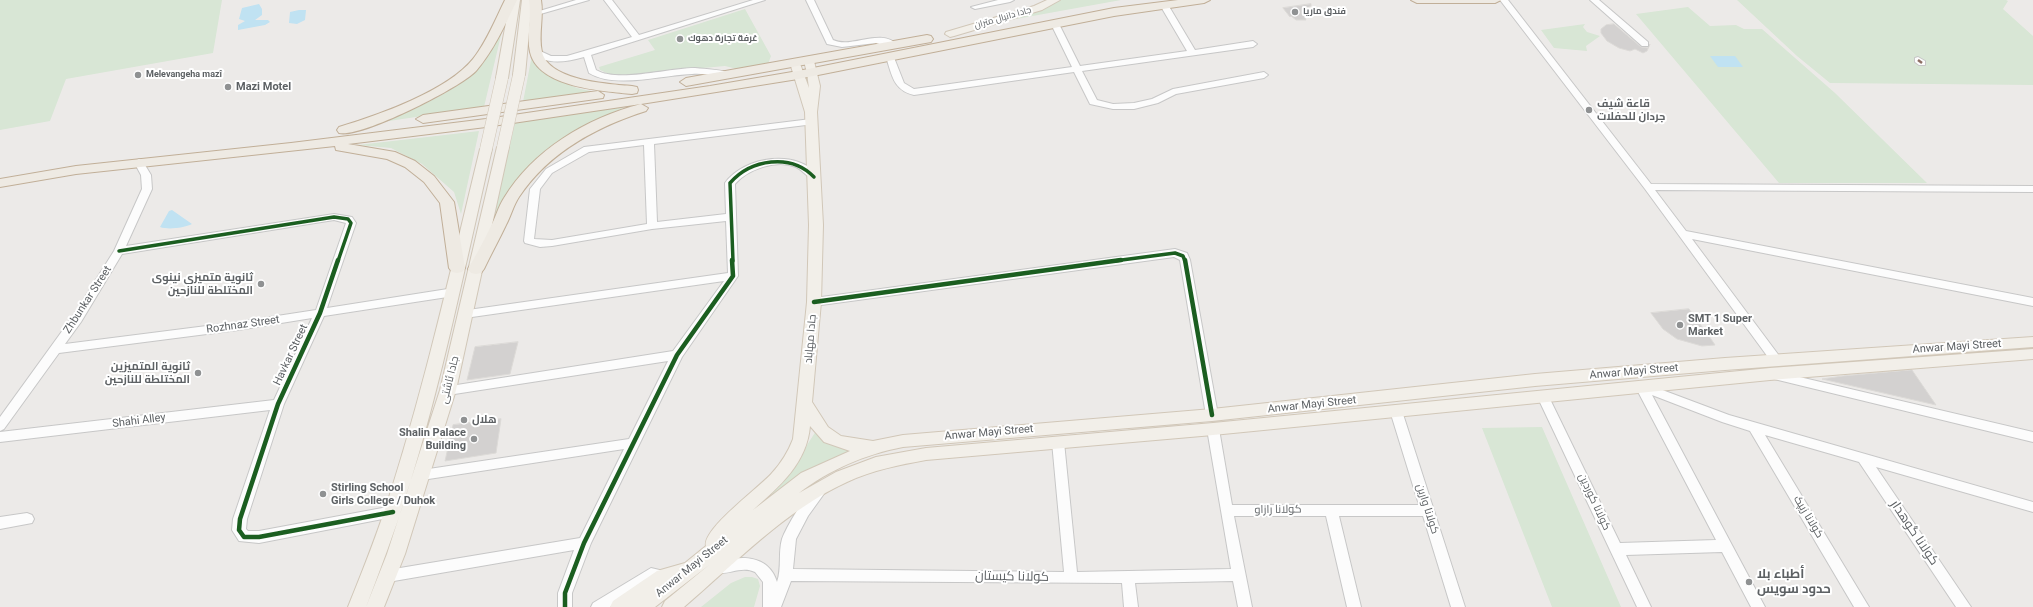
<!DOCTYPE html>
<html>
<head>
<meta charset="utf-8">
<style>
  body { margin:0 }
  canvas { display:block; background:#eceae8 }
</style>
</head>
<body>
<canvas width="2033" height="607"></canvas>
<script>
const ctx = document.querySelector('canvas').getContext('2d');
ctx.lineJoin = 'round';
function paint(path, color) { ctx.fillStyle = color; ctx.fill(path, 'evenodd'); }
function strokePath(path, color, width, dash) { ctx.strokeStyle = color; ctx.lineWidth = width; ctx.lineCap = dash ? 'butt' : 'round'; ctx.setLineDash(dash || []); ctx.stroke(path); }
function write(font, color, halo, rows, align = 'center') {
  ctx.font = font + ' Roboto,Cairo,sans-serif'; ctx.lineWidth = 4; ctx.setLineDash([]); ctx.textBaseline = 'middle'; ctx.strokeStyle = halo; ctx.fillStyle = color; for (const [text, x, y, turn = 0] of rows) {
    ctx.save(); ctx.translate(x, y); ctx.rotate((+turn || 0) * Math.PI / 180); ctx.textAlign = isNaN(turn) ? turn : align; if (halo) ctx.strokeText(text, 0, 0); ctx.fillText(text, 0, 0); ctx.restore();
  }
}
paint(new Path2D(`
  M 0,0 L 222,0 L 213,53 L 66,79 L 50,121 L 0,130 Z
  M 1061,0 L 1121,0 L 1005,21 L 1044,8 Z
  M 1737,0 L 2006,0 L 2008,1 L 2003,9 L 2033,36 L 2033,85 L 1830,83 L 1797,56 Z
  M 1688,7 L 1710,26 L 1736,25 L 1744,29 L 1762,29 L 1835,93 L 1927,183 L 1779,183 L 1636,14 Z
  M 745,9 L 771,56 L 768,64 L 741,70 L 725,66 L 626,75 L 611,75 L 600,70 L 599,67 L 655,50 L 648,40 Z
  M 1585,24 L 1583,27 L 1587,32 L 1600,36 L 1586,46 L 1587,51 L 1554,48 L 1541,30 Z
  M 502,31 L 484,107 L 382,122 C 416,108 458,92 483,63 C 490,54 496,42 502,31 Z
  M 532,55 C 552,79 567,88 598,92 L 523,102 Z
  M 628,106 C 592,121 553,138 527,168 C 513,183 503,201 493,218 L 515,123 Z
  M 479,131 L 461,214 L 454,192 L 422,164 L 391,148 L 358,145 Z
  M 1542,427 L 1621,607 L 1552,607 L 1482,428 Z
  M 816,431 L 830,445 L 853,450 C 809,467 772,497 734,524 L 786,478 Z
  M 745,577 L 752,577 L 758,579 L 760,586 L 754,607 L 701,607 L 731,583 Z`), '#d8e6d5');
paint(new Path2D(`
  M 259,4 L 262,9 L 262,15 L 255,20 L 268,20 L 270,22 L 265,25 L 238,30 L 238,25 L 245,21 L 239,19 L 242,8 Z
  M 299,10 L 306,10 L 305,20 L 297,24 L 289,23 L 290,12 Z
  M 1710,56 L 1735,56 L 1743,67 L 1718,67 Z
  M 172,210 L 192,224 C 184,228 168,230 160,227 L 169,211 Z`), '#c0e2f2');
const building = new Path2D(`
  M 1311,4 L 1311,6 L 1302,11 L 1306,15 L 1304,16 L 1306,20 L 1296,20 L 1291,16 L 1290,17 L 1283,8 Z
  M 1614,24 L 1641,47 L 1648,48 L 1650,44 L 1647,51 L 1643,53 L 1635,49 L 1630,51 L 1619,48 L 1607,41 L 1601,33 L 1601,29 L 1606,25 Z
  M 1689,309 L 1711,339 L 1715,345 L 1702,346 L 1677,339 L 1663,329 L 1651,313 Z
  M 518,342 L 510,374 L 467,380 L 475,347 Z
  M 1912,370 L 1936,405 L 1822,379 L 1843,376 Z
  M 501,419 L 496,453 L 445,461 L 453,425 Z`);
paint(building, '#d3d1d0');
strokePath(building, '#dcdad7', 1);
const minor = new Path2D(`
  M 576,0 L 589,0 L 537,15 L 533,13 Z
  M 604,0 L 612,0 L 639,35 L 753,0 L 765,0 L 591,55 L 596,70 C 618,83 668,68 695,68 C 707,69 721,70 732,73 L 732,77 L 729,78 C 717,76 704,73 692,74 C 662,75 615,89 589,73 L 584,57 C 566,62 548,65 532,54 L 532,50 L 538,50 L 551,56 L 567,56 L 632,37 Z
  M 806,0 L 814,0 L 833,40 C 852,49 880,27 898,45 L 894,48 L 876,43 L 842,47 L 827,44 Z
  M 998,0 L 1014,0 L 1010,2 L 975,9 L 971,7 Z
  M 1500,0 L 1508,0 L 1651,184 L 2033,186 L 2033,192 L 1655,190 L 1686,231 L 2033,298 L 2033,306 L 1692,239 L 1783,361 L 1781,364 L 1773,364 L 1645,189 Z
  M 1590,0 L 1599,0 L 1648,42 L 1648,46 L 1642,46 Z
  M 1161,3 L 1167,3 L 1195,50 L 1253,41 L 1257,44 L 1253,47 L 1082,71 L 1097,100 L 1113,104 L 1134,103 L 1152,99 L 1173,89 L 1264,72 L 1268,75 L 1264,78 L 1176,94 L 1158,103 L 1134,109 L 1113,109 L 1090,104 L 1074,72 L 914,95 C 893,90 892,75 886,57 L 887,55 L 893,55 L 904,83 L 914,89 L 1072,67 L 1051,24 L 1055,22 L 1059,24 L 1080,66 L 1187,51 L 1160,5 Z
  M 1918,57 L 1925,61 L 1925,65 L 1919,65 L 1915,62 L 1915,58 Z
  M 811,119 L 816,122 L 814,124 L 654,144 L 657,222 L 726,214 L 725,183 C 744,156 799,148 819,177 L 817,179 L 811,179 C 806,175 802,170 796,167 C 777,159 748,169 735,184 L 738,276 L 682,357 L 591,543 L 572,593 L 572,607 L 558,607 L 558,593 L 574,550 L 388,582 L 383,580 L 381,576 L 383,572 L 388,570 L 580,538 L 624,449 L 422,480 L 418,479 L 416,475 L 418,471 L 422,470 L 629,439 L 668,361 L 448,395 L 444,393 L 442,390 L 444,387 L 673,351 L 724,281 L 465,318 L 461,317 L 459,314 L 461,311 L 728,273 L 726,221 L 652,229 L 552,246 L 540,247 L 525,243 L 524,241 L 530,189 L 546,169 L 584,147 ZM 644,145 L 647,224 L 552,240 L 534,239 L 540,189 L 552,173 L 589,152 Z
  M 139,159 L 142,160 L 151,175 L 152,189 L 126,246 L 334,214 L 352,217 L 356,223 L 327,308 L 454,288 L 458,289 L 459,292 L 458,295 L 454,296 L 324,316 L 284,404 L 247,519 L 246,529 L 248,531 L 259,531 L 393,506 L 398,508 L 400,512 L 398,516 L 259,543 L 239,541 L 232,530 L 233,519 L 270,410 L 0,442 L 0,432 L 274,400 L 312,318 L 238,330 L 59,353 L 4,429 L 0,431 L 0,417 L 73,316 L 114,251 L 142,189 L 141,175 L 134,162 ZM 334,220 L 346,223 L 316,310 L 238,322 L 65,344 L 81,322 L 122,254 Z
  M 1175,249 L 1187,253 L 1190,260 L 1218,415 L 1216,418 L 1212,420 L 1208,418 L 1206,415 L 1180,260 L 1174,257 L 814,306 L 809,302 L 814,298 Z
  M 1774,371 L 2033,432 L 2033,442 L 1770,378 L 1768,375 L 1770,372 Z
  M 1641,382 L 1729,415 L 2033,502 L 2033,512 L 1876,467 L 1971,607 L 1956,607 L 1859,462 L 1765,435 L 1869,607 L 1854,607 L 1750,431 L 1722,422 L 1652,395 L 1765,607 L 1751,607 L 1722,552 L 1626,555 L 1651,607 L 1637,607 L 1537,396 L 1539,393 L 1547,393 L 1620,543 L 1716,540 L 1635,386 L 1637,383 Z
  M 1396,406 L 1400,408 L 1402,411 L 1465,607 L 1451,607 L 1423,516 L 1339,516 L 1361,607 L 1347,607 L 1326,516 L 1234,516 L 1252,607 L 1238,607 L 1233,581 L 1135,583 L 1138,607 L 1124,607 L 1122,583 L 791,581 L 781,607 L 763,607 L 763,582 L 755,572 C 740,565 726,577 714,572 L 712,568 L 714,564 C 737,555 768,553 777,582 C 782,568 778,553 782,539 C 786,528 806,493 816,487 C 819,485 822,486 825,487 L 826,491 L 808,516 L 796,539 L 793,569 L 1064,572 L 1052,442 L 1054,439 L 1058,437 L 1062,439 L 1064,442 L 1077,572 L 1231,569 L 1207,429 L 1209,426 L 1213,424 L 1217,426 L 1219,429 L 1232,505 L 1419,505 L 1390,411 L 1392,408 Z
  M 27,513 L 32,515 L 34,519 L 32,523 L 0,529 L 0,517 Z
  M 651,568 L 668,572 L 670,576 L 668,580 L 663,582 L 653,580 L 610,607 L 591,607 L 593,603 Z`);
const major = new Path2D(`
  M 510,0 L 520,0 L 508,78 L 502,81 L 496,78 Z
  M 522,0 L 532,0 L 525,75 L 519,78 L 513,75 Z
  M 1047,0 L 1060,0 L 1042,10 L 954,36 L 950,37 L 945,34 L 946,32 L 1034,6 Z
  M 809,58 L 814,61 L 820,86 L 817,112 L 823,225 L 821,302 L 812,402 L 828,427 L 841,436 L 873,441 L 903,435 L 1212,409 L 1535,374 L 1725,358 L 2033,337 L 2033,347 L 1725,370 L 1535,386 L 1212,421 L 903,447 C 866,454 829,470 799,493 L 836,472 L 876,457 L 926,448 L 1213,423 L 1770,368 L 2033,349 L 2033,359 L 1770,380 L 1213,435 L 926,460 C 899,465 873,470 847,482 C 787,509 734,564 684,607 L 662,607 L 665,601 L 709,565 L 655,607 L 610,607 L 613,601 L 657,571 L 685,563 L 706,546 C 702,529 760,487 772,473 C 781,463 788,452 793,439 L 807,302 L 809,225 L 805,112 L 790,63 L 791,61 L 799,61 L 809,88 L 807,73 L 804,61 ZM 810,426 L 824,442 L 850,451 L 801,473 L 753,510 C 780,486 807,463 810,426 Z
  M 503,143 L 509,147 L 456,390 L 405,554 L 384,607 L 366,607 L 387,554 L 440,390 L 497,147 Z
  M 486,145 L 492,149 C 465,265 442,383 406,496 C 394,533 380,570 366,607 L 348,607 C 363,570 378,532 390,494 C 426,381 452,264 480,149 Z`);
const highway = new Path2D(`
  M 505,0 L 517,0 C 505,25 494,50 476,71 C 460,88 361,138 339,133 L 337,130 L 339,127 C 379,115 447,91 473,59 C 487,41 495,20 505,0 Z
  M 529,0 L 541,0 C 544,17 538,35 542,52 C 549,81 609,84 632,86 L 637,87 L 638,90 L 637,93 L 632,94 C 604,91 538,88 530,52 C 526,35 532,17 529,0 Z
  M 1178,0 L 1210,0 L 1204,3 L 1114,16 L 798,79 L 641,104 L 648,108 L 646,111 C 596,127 549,152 519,197 C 513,206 511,216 506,225 C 499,240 491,254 484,269 L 481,273 L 476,274 L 471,273 L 468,269 C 476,255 484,241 491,226 C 496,217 498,207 504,198 C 533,150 587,118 641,104 L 486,127 L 348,144 L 395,152 L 415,161 L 434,176 L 454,202 L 465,268 L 462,272 L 457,273 L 452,272 L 449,268 L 440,203 L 424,182 L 405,167 L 387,159 L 336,150 L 335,146 L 76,174 L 0,187 L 0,179 L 76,166 L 291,143 L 486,119 L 710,86 L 798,71 L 1114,8 Z
  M 1411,0 L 1501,0 L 1495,3 L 1417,3 Z
  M 927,35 L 931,36 L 933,39 L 931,42 L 686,86 L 680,82 L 686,78 Z
  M 598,91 L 604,95 L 603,98 L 423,123 L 416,119 L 423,115 Z`);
strokePath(minor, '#c7c7c7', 2);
strokePath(major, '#d1c7b8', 2);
strokePath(highway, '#c1af98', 2);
paint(minor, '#fcfcfc');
paint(major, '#f2efe9');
paint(highway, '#eeeae3');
const majorBridge = new Path2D(`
  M 503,147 L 519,75
  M 486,149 L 502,78`);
strokePath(majorBridge, '#d1c7b8', 13, []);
strokePath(majorBridge, '#f2efe9', 12);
strokePath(new Path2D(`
  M 1918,60 L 1922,63`), '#8d6e63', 2.5, [5, 2.5]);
strokePath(new Path2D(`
  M 119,251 L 334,217 L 348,219 L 351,223 L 338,261
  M 733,261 L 730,183 C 751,159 791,153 814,177
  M 1114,261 L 1175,253 L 1183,256 L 1185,261`), '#1b5e20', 3.5);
strokePath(new Path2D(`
  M 338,260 L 320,313 L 278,404 L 240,519 L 239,530 L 244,537 L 259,537 L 393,512
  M 1185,260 L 1212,415
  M 814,302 L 1121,260
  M 565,607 L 565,593 L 584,543 L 677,355 L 733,276 L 732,260`), '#1b5e20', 4.5);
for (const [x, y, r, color] of [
  [1295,12,4,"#8f9192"],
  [680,39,4,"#8f9192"],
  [138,75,4,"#8f9192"],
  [228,87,4,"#8f9192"],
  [1589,110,4,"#8f9192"],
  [261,284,4,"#8f9192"],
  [1680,325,4,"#8f9192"],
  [198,373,4,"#8f9192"],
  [464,420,4,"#8f9192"],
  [474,439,4,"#8f9192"],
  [323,494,4,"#8f9192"],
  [1749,582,4,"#8f9192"]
]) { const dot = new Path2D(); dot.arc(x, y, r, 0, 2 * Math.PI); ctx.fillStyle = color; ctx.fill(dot); strokePath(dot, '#fff', 1.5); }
write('bold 9px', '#5d6164', '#fff', [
  ["فندق ماريا",1303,12],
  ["غرفة تجارة دهوك",688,39],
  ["Melevangeha mazî",146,75]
], 'left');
write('9px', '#5d6164', '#fff', [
  ["جادا دانيال متران",1003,18,-16]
]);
write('bold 11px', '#5d6164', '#fff', [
  ["Mazi Motel",236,87],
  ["قاعة شيف",1597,104],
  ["جردان للحفلات",1597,117],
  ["ثانوية متميزي نينوى",253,278,"right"],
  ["المختلطة للنازحين",253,291,"right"],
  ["SMT 1 Super",1688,319],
  ["Market",1688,332],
  ["ثانوية المتميزين",190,367,"right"],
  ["المختلطة للنازحين",190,380,"right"],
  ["هلال",472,420],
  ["Shalin Palace",466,433,"right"],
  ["Building",466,446,"right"],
  ["Stirling School",331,488],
  ["Girls College / Duhok",331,501]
], 'left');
write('11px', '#5d6164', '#fff', [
  ["Zhbunkar Street",88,300,-57],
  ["Rozhnaz Street",243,325,-8],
  ["جادا مهاباد",811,339,-85],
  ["Anwar Mayi Street",1957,347,-4],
  ["Havkar Street",291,355,-65],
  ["Anwar Mayi Street",1634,372,-5],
  ["جادا ئاشتی",450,380,-76],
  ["Anwar Mayi Street",1312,405,-6],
  ["Shahi Alley",139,421,-7],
  ["Anwar Mayi Street",989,433,-5],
  ["کولانا کوردین",1594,502,65],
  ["کولانا وارین",1427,509,72],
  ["کولانا رازاو",1278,510,-1],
  ["کولانا زیپک",1808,517,59],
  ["Anwar Mayi Street",692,567,-39]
]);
write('13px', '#5d6164', '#fff', [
  ["کولانا گوهدار",1914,533,56],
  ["کولانا کیستان",1012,577,1]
]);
write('bold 13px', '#5d6164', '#fff', [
  ["أطباء بلا",1757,575],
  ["حدود سويس",1757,590]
], 'left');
</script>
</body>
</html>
